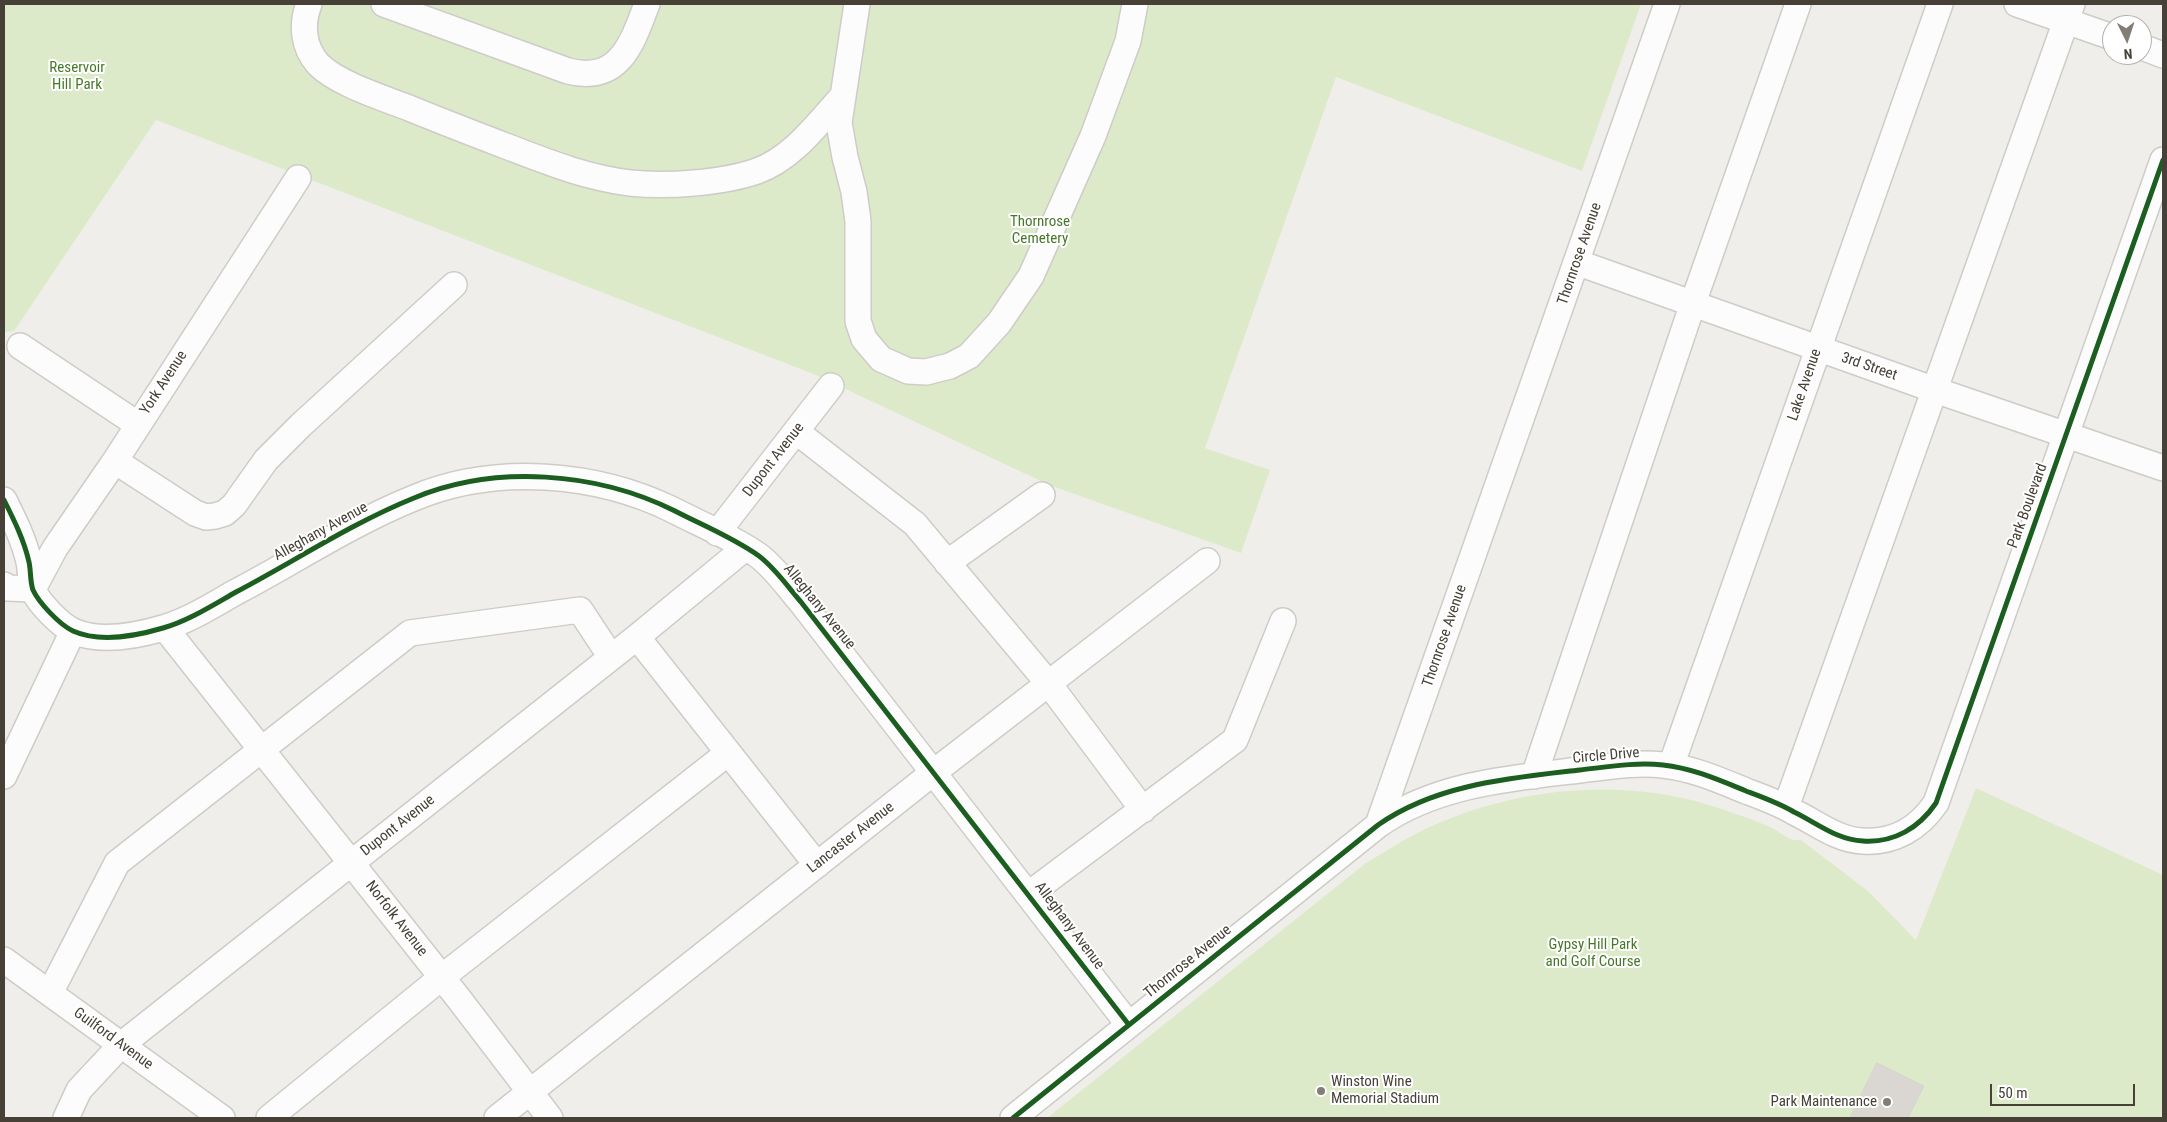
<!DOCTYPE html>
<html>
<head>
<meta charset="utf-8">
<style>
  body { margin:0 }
  #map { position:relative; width:2167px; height:1122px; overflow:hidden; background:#f0eeea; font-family:"Roboto Condensed",sans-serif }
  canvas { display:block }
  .frame { position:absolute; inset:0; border:5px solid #464036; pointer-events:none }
  .north { position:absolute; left:2102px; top:15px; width:50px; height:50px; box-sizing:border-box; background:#fff; border:1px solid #b5b3af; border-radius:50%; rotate:176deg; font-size:14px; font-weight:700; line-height:20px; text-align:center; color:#464036 }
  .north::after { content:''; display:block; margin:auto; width:18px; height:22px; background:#827d75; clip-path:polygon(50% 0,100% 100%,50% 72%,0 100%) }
  .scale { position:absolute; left:1990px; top:1084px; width:145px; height:22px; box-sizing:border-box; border:2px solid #464036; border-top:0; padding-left:6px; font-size:15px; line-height:18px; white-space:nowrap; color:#464036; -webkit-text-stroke:4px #fff; paint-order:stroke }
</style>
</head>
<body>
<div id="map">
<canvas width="2167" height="1122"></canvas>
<div class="frame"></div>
<div class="north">N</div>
<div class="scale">50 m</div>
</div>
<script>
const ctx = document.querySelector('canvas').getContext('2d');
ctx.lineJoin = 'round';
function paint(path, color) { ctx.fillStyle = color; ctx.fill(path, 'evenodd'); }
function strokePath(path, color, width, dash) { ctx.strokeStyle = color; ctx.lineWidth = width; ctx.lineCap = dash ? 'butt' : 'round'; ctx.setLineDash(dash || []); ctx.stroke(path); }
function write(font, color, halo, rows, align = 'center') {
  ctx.font = font + ' "Roboto Condensed",sans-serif'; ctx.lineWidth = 4; ctx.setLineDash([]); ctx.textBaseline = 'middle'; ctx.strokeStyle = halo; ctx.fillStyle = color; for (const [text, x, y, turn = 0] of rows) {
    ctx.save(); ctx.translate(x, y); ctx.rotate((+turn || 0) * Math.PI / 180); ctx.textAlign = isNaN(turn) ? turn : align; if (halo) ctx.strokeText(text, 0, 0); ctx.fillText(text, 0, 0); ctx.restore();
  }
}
paint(new Path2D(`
  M 4,4 L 1641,4 L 1582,171 L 1336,77 L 1205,448 L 1270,470 L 1241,553 L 1049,485 L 816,375 L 156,120 L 14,331 L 4,332 Z
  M 1976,788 L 2163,875 L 2163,1118 L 1047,1118 L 1366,863 C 1385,852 1404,839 1425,829 C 1511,789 1614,777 1706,804 C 1728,811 1749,818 1770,827 C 1778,831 1785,837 1793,840 C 1796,840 1798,840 1801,840 L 1868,891 L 1916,940 Z`), '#ddeaca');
const building = new Path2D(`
  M 1877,1063 L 1924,1086 L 1908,1118 L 1850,1118 Z`);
paint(building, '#dad7d2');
strokePath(building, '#d8d5cf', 1);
const minor = new Path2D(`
  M 309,4 C 301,24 303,47 318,64 C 336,83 383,98 409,108 C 443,122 477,135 511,148 C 550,163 588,178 630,183 C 666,187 723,183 757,171 C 793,158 817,124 842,97
  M 384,4 L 568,71 C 620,84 632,43 647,4
  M 857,4 L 839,123 L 845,157 L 854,192 L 858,221 L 858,321 L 864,339 L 881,359 L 908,371 L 926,372 L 950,366 L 969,356 L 999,323 L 1031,276 L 1093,136 L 1128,41 L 1135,4
  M 2017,4 L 2112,37
  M 2142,47 L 2163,55
  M 1576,262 L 1935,390 L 2163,468
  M 20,346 L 137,424
  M 797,432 L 915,524 L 1049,684 L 1143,810
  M 115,461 L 195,513 L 206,517 L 215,516 L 225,513 L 234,505 L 266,460 L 301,425 L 454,285
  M 4,500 C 14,520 24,540 29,562 C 31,571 30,582 33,590 C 39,603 60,625 73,631 C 100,643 136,636 163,628 C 188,621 213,605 236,592 C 295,561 352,523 414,498 C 495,464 597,472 675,511 C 702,525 734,538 759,556 C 775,568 788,587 801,602 L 1129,1025
  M 717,533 L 831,386
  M 947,563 L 1042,495
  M 4,585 L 7,588 L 33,589 L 55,548 L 115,461 L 298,178
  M 165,628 L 459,999 L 550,1118
  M 637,637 L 817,865
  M 1671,766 L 1940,4
  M 4,776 L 73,631
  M 1534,776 L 1693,303 L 1798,4
  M 1786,807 L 2072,4
  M 1378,825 L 1667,4
  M 1029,894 L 1235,740 L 1283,621
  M 4,960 L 222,1118
  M 50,993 L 117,863 L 410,633 L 580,610 L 611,657
  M 66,1118 L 79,1090 L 121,1045 L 637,637 L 745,548
  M 269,1118 L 442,977 L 728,753
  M 497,1118 L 934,772 L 1207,561
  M 1013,1118 L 1378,825 C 1436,784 1511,778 1580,770 C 1607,767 1635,762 1663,765 C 1692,768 1719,780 1746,791 C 1762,797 1779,803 1794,812 C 1817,823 1837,840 1863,841 C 1894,843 1919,828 1936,803 L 2163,160`);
strokePath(minor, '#ceccc7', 28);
strokePath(minor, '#fdfcfc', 25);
strokePath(new Path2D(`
  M 4,500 C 14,520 24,540 29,562 C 31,571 30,582 33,590 C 39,603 60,625 73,631 C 100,643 136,636 163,628 C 188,621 213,605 236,592 C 295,561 352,523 414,498 C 495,464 597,472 675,511 C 702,525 734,538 759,556 C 775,568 788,587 801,602 L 1129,1025
  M 1013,1118 L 1378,825 C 1436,784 1511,778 1580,770 C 1607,767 1635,762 1663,765 C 1692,768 1719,780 1746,791 C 1762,797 1779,803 1794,812 C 1817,823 1837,840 1863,841 C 1894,843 1919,828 1936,803 L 2163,160`), '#1b5e20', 5);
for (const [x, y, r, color] of [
  [1321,1091,5,"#827d75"],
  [1887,1102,5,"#827d75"]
]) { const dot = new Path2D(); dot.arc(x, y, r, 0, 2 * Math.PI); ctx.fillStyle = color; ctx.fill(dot); strokePath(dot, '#fff', 2); }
write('15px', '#477729', '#fff', [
  ["Reservoir",77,68],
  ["Hill Park",77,85],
  ["Thornrose",1040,222],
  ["Cemetery",1040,239],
  ["Gypsy Hill Park",1593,945],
  ["and Golf Course",1593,962]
]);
write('15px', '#464036', '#fff', [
  ["Thornrose Avenue",1580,254,-71],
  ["3rd Street",1869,367,19],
  ["York Avenue",164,383,-57],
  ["Lake Avenue",1805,385,-71],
  ["Dupont Avenue",774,460,-52],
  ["Park Boulevard",2028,506,-70],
  ["Alleghany Avenue",321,532,-29],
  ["Alleghany Avenue",819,607,51],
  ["Thornrose Avenue",1445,636,-71],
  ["Circle Drive",1606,756,-5],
  ["Dupont Avenue",398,826,-38],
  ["Lancaster Avenue",851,838,-38],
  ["Norfolk Avenue",396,919,52],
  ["Alleghany Avenue",1069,926,53],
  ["Thornrose Avenue",1188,962,-39],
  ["Guilford Avenue",113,1039,36]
]);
write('15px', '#464036', '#fff', [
  ["Winston Wine",1331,1082],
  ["Memorial Stadium",1331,1099],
  ["Park Maintenance",1877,1102,"right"]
], 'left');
</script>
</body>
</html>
